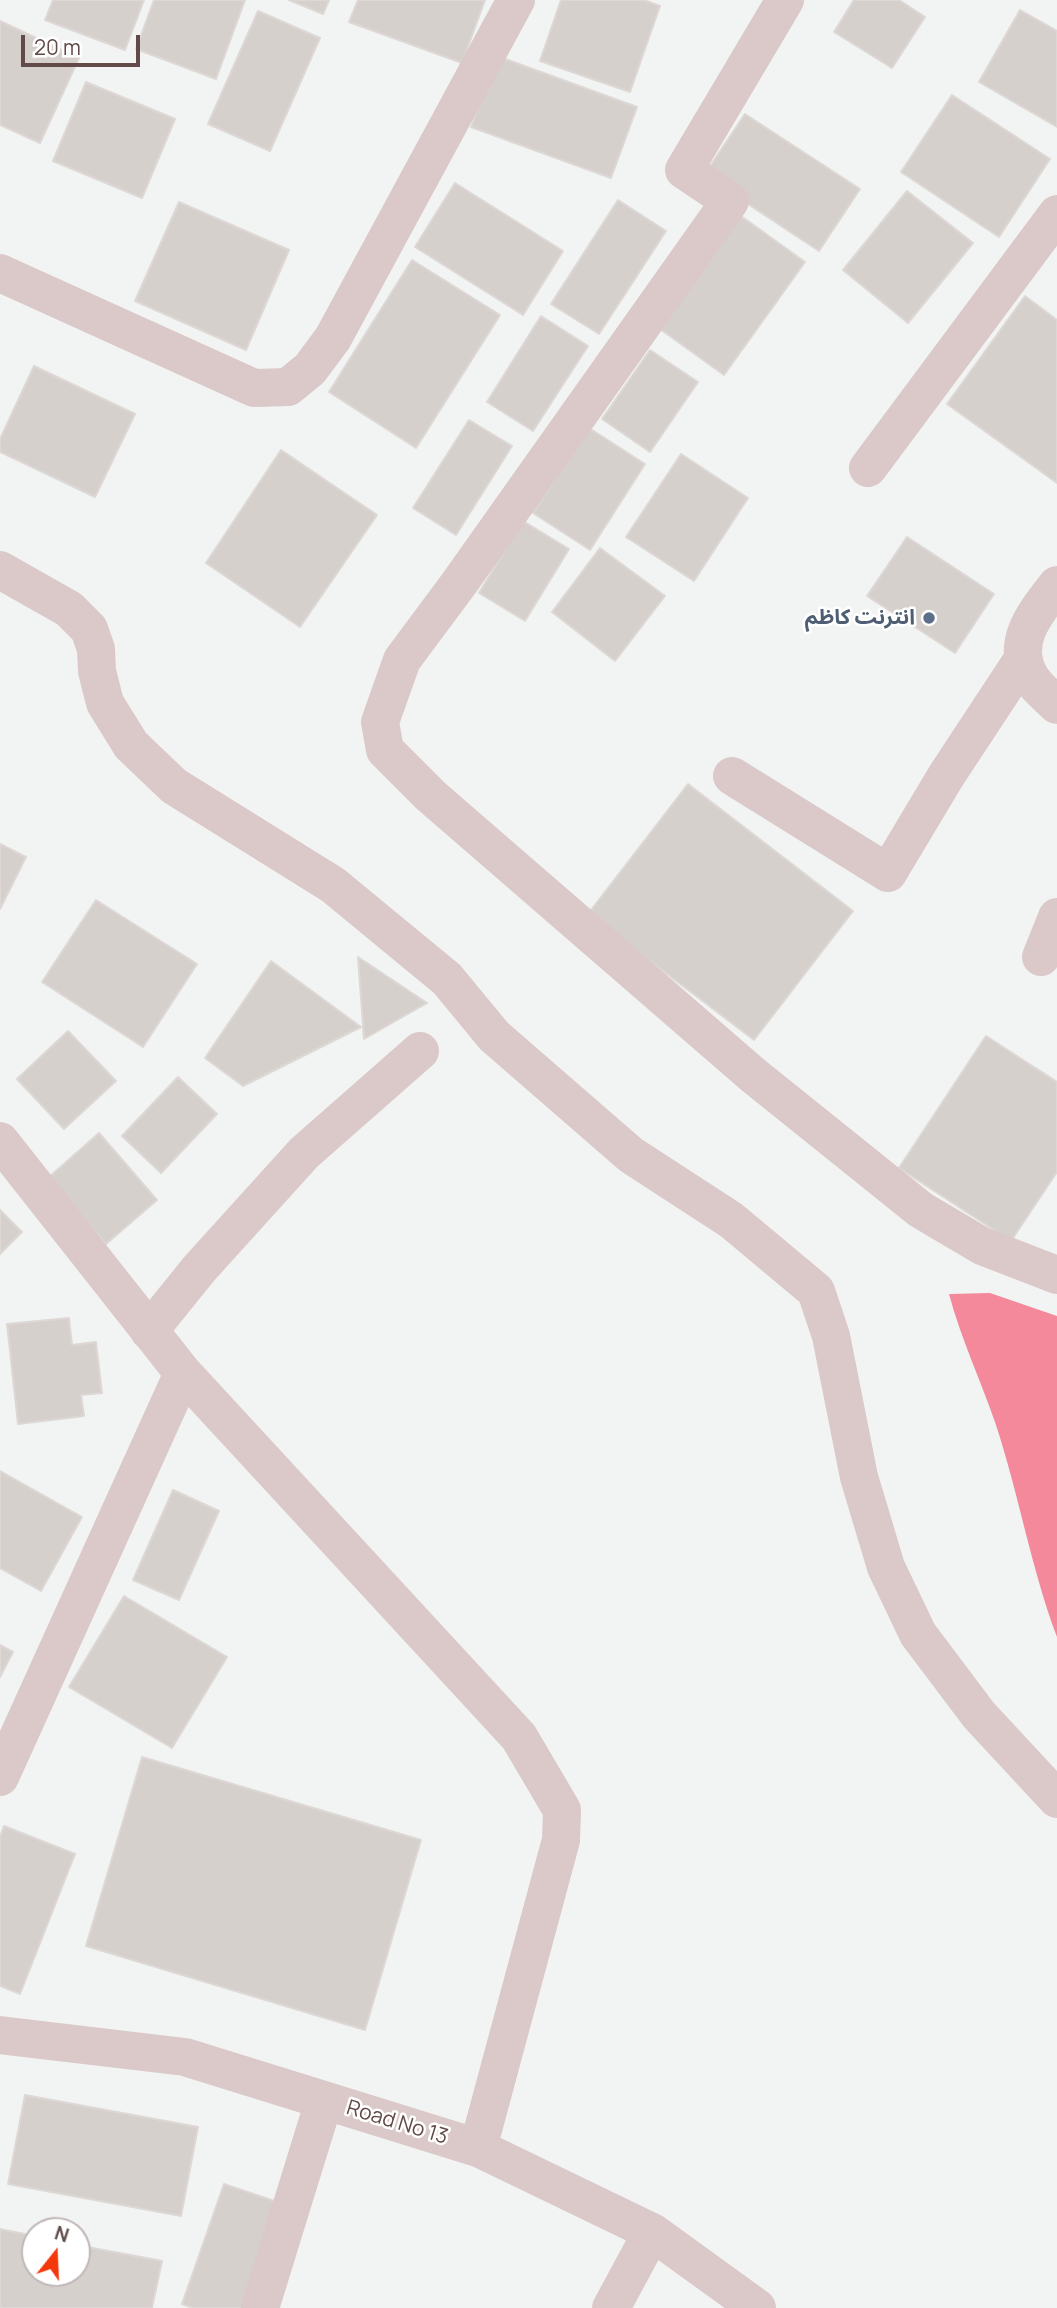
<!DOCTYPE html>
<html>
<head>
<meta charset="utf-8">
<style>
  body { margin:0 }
  #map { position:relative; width:1057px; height:2308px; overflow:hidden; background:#f2f4f3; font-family:Manrope,sans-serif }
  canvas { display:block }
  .north { position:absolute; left:21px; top:2217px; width:70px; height:70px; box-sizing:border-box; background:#fff; border:2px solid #c0b7b6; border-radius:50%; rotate:18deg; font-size:19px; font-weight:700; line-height:28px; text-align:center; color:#614a48 }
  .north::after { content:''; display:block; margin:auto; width:24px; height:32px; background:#f4380c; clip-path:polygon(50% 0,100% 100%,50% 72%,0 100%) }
  .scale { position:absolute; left:21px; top:35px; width:119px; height:32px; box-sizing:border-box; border:4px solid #614a48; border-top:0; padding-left:9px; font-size:21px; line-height:24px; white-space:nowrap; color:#614a48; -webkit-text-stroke:5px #fff; paint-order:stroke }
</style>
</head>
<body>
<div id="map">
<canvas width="1057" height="2308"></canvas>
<div class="north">N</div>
<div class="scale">20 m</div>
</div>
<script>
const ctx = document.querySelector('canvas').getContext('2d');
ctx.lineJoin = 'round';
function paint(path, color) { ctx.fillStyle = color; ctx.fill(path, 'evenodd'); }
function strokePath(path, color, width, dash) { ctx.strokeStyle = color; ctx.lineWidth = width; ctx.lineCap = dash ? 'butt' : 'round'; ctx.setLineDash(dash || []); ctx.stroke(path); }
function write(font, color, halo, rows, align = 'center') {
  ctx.font = font + ' Manrope,"Noto Sans Arabic",sans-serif'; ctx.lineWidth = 5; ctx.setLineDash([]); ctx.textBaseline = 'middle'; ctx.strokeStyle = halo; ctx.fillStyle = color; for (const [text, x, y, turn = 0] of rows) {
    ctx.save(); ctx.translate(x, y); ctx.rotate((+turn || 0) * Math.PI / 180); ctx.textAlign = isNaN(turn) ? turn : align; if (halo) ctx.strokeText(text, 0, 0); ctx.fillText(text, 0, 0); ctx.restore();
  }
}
paint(new Path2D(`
  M 990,1293 L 1057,1316 L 1057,1637 C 1031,1568 1019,1495 996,1425 C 981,1381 961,1339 949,1294 Z`), '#f3899a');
const building = new Path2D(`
  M 53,0 L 144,0 L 125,50 L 45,20 Z
  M 154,0 L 245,0 L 216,79 L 136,49 Z
  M 289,0 L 329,0 L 323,14 Z
  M 358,0 L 485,0 L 462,63 L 349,22 Z
  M 561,0 L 644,0 L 660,6 L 630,92 L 540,61 Z
  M 854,0 L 899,0 L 925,17 L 892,68 L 834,32 Z
  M 1020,10 L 1057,31 L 1057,127 L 979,82 Z
  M 258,11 L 320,38 L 270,151 L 208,124 Z
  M 0,21 L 79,58 L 40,143 L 0,125 Z
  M 497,56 L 637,107 L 611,178 L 471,127 Z
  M 86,82 L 175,119 L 142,198 L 53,161 Z
  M 952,95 L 1050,159 L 999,237 L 901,172 Z
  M 745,114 L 860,189 L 819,251 L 704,175 Z
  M 455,183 L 563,251 L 523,315 L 415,247 Z
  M 907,191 L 973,243 L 908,323 L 843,270 Z
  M 618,200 L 666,231 L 599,334 L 551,304 Z
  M 179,202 L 289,250 L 246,350 L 135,301 Z
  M 734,211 L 805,262 L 724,375 L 653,324 Z
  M 412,260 L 500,315 L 416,448 L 329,392 Z
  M 1025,296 L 1057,320 L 1057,483 L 947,404 Z
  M 541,316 L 588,346 L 533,431 L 487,402 Z
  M 650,350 L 698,382 L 650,452 L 602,419 Z
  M 34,366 L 135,414 L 95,497 L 0,452 L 0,439 Z
  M 469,420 L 512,446 L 456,535 L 413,508 Z
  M 589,428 L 645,464 L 590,550 L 533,513 Z
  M 281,450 L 377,515 L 300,627 L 206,563 Z
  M 681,454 L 748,498 L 694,581 L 626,537 Z
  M 523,521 L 569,549 L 525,621 L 479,593 Z
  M 907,537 L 994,594 L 955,653 L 867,596 Z
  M 600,548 L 665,596 L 615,661 L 552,612 Z
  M 688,784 L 853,911 L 754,1040 L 588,914 Z
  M 0,844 L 26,857 L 0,909 Z
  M 96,900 L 197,964 L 143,1047 L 42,982 Z
  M 358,957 L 427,1003 L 364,1039 Z
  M 271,961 L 361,1027 L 243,1086 L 205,1058 Z
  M 68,1031 L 116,1081 L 64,1129 L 17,1079 Z
  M 986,1036 L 1057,1082 L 1057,1172 L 1011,1241 L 899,1168 Z
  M 178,1077 L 217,1114 L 161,1173 L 122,1136 Z
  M 99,1133 L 157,1200 L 106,1244 L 48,1178 Z
  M 0,1210 L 22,1232 L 0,1254 Z
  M 69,1318 L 72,1345 L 96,1342 L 102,1393 L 81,1395 L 84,1416 L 18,1424 L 7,1324 Z
  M 0,1471 L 82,1517 L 41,1591 L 0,1568 Z
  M 173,1490 L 219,1511 L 179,1600 L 133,1580 Z
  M 124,1596 L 227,1657 L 172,1748 L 69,1687 Z
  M 0,1645 L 13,1652 L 0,1677 Z
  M 142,1757 L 421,1840 L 365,2030 L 86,1946 Z
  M 4,1826 L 75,1854 L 20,1994 L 0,1986 L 0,1837 Z
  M 25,2095 L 198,2127 L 181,2216 L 8,2184 Z
  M 224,2184 L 289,2206 L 253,2308 L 193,2308 L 182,2304 Z
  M 0,2229 L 35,2236 L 35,2273 L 77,2273 L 77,2245 L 162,2261 L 152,2308 L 0,2308 Z`);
paint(building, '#d6d0cd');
strokePath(building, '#ddd8d5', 2);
strokePath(new Path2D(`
  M 785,0 L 684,170 L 730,201 L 460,582 L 402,660 L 380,722 L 385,750 L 431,796 L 753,1075 L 921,1210 L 982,1246 L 1057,1275
  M 0,273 L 254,388 L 288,387 L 310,369 L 333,338 L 516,0
  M 868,468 L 1057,214
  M 0,570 L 69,609 L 89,629 L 96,649 L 97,671 L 105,703 L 131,745 L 174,786 L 333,885 L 447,979 L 494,1036 L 631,1155 L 731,1220 L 816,1291 L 831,1336 L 859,1477 L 886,1567 L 918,1634 L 979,1715 L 1057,1799
  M 1057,585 C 1036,612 1009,643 1031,678 C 1037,688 1049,697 1057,705
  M 732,776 L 888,873 L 946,776 L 1023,659
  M 1041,957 L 1057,917
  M 0,1141 L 183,1373 L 519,1737 L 562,1810 L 561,1840 L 478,2148
  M 149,1331 L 199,1269 L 304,1153 L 420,1051
  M 0,1777 L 183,1373
  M 0,2035 L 185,2057 L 478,2148 L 652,2232 L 757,2308
  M 260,2308 L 324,2101
  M 611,2308 L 652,2232`), '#dac9c8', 38);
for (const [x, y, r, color] of [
  [929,618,7,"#5c6f8a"]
]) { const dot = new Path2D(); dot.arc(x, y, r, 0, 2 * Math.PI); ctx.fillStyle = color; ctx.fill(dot); strokePath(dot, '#fff', 2.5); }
write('bold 21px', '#4e5e75', '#fff', [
  ["انترنت كاظم",915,618]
], 'right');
write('21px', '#614a48', '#fff', [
  ["Road No 13",397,2123,17]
]);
</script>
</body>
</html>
